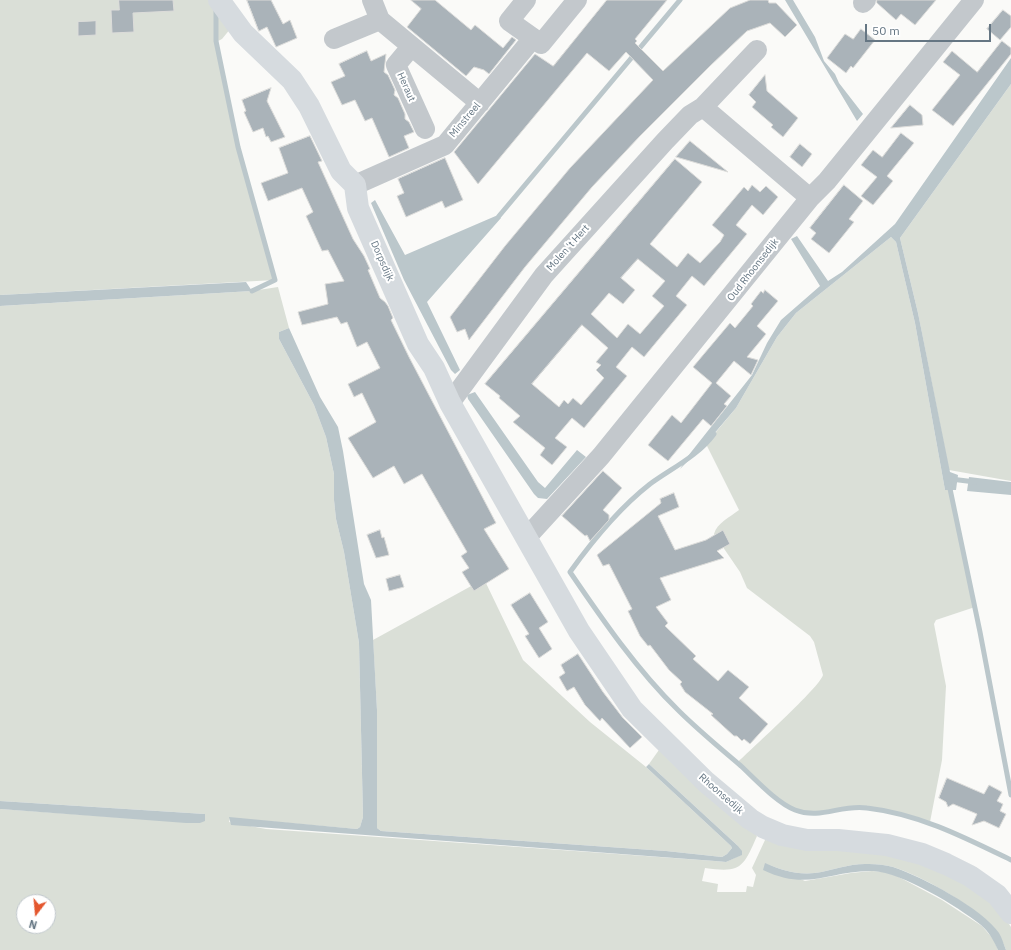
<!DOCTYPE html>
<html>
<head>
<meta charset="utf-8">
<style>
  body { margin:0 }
  #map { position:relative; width:1011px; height:950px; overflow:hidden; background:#fafaf8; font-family:"IBM Plex Sans",sans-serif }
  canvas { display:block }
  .north { position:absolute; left:16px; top:894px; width:40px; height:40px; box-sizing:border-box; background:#fff; border:1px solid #c1c8cd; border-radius:50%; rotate:196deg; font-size:11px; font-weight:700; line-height:16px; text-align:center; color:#657683 }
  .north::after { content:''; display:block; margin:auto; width:14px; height:18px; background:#e4572e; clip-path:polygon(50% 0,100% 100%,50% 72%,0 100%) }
  .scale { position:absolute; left:865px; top:24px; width:126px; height:18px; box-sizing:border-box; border:2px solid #657683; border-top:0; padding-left:5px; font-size:12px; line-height:14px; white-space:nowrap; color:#657683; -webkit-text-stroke:3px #fff; paint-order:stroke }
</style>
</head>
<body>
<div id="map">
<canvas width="1011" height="950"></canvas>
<div class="north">N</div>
<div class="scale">50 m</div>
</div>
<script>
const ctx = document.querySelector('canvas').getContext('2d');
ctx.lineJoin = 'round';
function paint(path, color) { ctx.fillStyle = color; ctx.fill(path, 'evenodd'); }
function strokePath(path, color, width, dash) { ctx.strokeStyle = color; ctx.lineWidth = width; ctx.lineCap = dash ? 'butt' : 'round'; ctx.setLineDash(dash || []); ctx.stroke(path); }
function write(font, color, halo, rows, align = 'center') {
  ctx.font = font + ' "IBM Plex Sans",sans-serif'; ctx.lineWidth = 4; ctx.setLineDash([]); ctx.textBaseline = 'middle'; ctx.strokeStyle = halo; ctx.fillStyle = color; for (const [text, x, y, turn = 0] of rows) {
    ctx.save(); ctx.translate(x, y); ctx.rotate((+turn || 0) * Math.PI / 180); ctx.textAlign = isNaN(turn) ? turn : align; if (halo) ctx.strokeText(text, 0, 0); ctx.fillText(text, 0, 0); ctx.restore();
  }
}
paint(new Path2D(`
  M 0,0 L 212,0 L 231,28 L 222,39 L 216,42 L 238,147 L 275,280 L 0,295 Z
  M 1011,84 L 1011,481 L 949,470 L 918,313 L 900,238 Z
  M 891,237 L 896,242 L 915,323 L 945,490 L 952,490 L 975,607 L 936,620 L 934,624 L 946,686 L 942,760 L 930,822 C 909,816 886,808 864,807 C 840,807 817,821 794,810 C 775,801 754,777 737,763 C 751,749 820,687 823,675 L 814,642 L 810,636 L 747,588 L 740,572 L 714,534 C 717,523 730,517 739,510 L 706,444 L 736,408 L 777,337 L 796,313 Z
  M 278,287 L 289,328 L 279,332 L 279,339 L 314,405 L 326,437 L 334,474 L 334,500 L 336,519 L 344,552 L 359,643 L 363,817 L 360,827 L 357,829 L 230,818 L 229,822 L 266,829 L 715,861 L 726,862 L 741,855 L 737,845 L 649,764 L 661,747 L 757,836 C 743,868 741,873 705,868 L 702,881 L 718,884 L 717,892 L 746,892 L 747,886 L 753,887 L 756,875 L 752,868 L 765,840 L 838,845 L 933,863 L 995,903 L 1011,927 L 1011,950 L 1006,950 C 997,916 925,877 893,867 C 886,865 877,864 869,864 C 850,863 834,870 815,873 C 797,875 781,870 765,863 L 805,881 L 851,873 L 872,871 L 884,872 L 897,876 L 942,900 L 982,926 L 994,940 L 998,950 L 0,950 L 0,809 L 200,823 L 205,814 L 0,801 L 0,306 L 252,291 ZM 24,902 L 48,902 L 48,926 L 24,926 Z
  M 484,579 L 523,660 L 590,722 L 646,767 L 731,846 L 732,848 L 727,854 L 722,857 L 666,851 L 381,831 L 377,828 L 377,710 L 373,640 Z`), '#dadfd7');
paint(new Path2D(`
  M 785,0 L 793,0 L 815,37 L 824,61 L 835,74 L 839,83 L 863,114 L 857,121 Z
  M 1011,58 L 1011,84 L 900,238 L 918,313 L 950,472 L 958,475 L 956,490 L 945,490 L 915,323 L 896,242 L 891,237 L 796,313 L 777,337 L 736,408 L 707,442 L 680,469 L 685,461 L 688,460 L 688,456 L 752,375 L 767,343 L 781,320 L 820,286 L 791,239 L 797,236 L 828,281 L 842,272 L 895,224 Z
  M 375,200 L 405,255 L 498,215 L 501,218 L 427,302 L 460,370 L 455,374 L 451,370 L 404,280 L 371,203 Z
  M 246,282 L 252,291 L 0,306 L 0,295 Z
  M 289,328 L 320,397 L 338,427 L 343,451 L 364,584 L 371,600 L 377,710 L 377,828 L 381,831 L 666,851 L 722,857 L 727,854 L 732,848 L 731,846 L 646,767 L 649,764 L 737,845 L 742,851 L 742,855 L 726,862 L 715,861 L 231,825 L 229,817 L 357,829 L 360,827 L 363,817 L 359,643 L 344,552 L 336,519 L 334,500 L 334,474 L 326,437 L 314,405 L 279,339 L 279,332 Z
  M 475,392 L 538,482 L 545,488 L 577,450 L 586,457 L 547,499 L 538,498 L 534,494 L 468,399 L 467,395 Z
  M 969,477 L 1011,482 L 1011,495 L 967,491 Z
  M 0,801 L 205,814 L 205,821 L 200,823 L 186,823 L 0,809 Z
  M 765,863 C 781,870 797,875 815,873 C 834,870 850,863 869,864 C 877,864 886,865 893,867 C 921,876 983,909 999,933 C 1002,938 1004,945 1006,950 L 998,950 C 994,941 989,932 981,925 C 957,906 903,873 873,871 C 829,870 809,892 763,870 Z`), '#bbc7cb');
strokePath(new Path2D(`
  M 216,8 L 216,41 L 238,147 L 275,280 L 252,291
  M 499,216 L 680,0
  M 714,434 C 698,456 672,468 650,484 C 618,509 593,540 570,572 C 602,619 637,670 678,710 C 698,730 720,748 741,766 C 756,780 777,803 795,810 C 821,820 841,804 867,808 C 919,814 964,837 1011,860
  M 951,479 L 975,482
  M 949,484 L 980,632 L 1011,795`), '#bbc7cb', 5);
const building = new Path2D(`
  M 119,0 L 173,0 L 174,11 L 133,13 L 134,32 L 112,33 L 111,10 L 119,10 Z
  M 247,0 L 271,0 L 283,24 L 290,20 L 297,38 L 276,47 L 267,27 L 259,31 Z
  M 411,0 L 435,0 L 471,30 L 475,25 L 503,48 L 512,37 L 516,40 L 489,74 L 484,70 L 474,67 L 466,76 L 407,27 L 421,9 Z
  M 607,0 L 667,0 L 635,39 L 637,41 L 635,43 L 663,71 L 730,8 L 750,0 L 768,0 L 769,3 L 776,3 L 797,25 L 785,37 L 770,23 L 747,31 L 710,66 L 640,136 L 592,187 L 525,267 L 469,340 L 465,329 L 457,332 L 450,317 L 505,246 L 570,168 L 653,80 L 626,52 L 609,71 L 587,53 L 478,184 L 454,152 L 535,54 L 553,66 Z
  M 877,0 L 936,0 L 915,25 L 901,14 L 896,20 L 877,3 Z
  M 1003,10 L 1011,16 L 1011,27 L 1000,40 L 987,29 Z
  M 96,21 L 96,35 L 78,36 L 78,22 Z
  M 861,29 L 875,40 L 853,68 L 851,66 L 846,73 L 827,58 L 845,34 L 853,39 Z
  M 1002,41 L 1011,48 L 1011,54 L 953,126 L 932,110 L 960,75 L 943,62 L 952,51 L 977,72 Z
  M 367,51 L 371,61 L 386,54 L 384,72 L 388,75 L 395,90 L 394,95 L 398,98 L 405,114 L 405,119 L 409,122 L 414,132 L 404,136 L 409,148 L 389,157 L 372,118 L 365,121 L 355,100 L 342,105 L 331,82 L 345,76 L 339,64 Z
  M 765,75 L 767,91 L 798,118 L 783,137 L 771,127 L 773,125 L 752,107 L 756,102 L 749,95 Z
  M 271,88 L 267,101 L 285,137 L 271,142 L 268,136 L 266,137 L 263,128 L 253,132 L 244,112 L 246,111 L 242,100 Z
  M 910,105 L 922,115 L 923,125 L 891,128 Z
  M 901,133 L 914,143 L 887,176 L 893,181 L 873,205 L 861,196 L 877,177 L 861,165 L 873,150 L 882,157 Z
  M 310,136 L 322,161 L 318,162 L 353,239 L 364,256 L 370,269 L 368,270 L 380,298 L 385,302 L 388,306 L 393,318 L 391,320 L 409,357 L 496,523 L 484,529 L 509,569 L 474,591 L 462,572 L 469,568 L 461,556 L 467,552 L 422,474 L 404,484 L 394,466 L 373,478 L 348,438 L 376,422 L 362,393 L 354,397 L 348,384 L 380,368 L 367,342 L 357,347 L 347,322 L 341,324 L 337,317 L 302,325 L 298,312 L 328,304 L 325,284 L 344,281 L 328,250 L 322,251 L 306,216 L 313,212 L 302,188 L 268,201 L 261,183 L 288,173 L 279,148 Z
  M 690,141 L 728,172 L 676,157 Z
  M 800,144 L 812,154 L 802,167 L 790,157 Z
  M 445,158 L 463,200 L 445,208 L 442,201 L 406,217 L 397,196 L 404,193 L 398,179 Z
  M 675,159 L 702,182 L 650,244 L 677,267 L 688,253 L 700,263 L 720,242 L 724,235 L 712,225 L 744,187 L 748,191 L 752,185 L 760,192 L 766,186 L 778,197 L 763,215 L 752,205 L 736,225 L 747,234 L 704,286 L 692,276 L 676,296 L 687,305 L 644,357 L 632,347 L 616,367 L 627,376 L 584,428 L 572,418 L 555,438 L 567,447 L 552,465 L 540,455 L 545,448 L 513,422 L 520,416 L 499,398 L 500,396 L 485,384 ZM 638,259 L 665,281 L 652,296 L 664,306 L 640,334 L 628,324 L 617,338 L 591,314 L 609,293 L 623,304 L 635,290 L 621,278 ZM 582,325 L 608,348 L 596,362 L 601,365 L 596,370 L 604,378 L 581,405 L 573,398 L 568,404 L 564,400 L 559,407 L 532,384 Z
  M 844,185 L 863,201 L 849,219 L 854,222 L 829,253 L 811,239 L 816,233 L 810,228 Z
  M 765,290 L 778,301 L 757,326 L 766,334 L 747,357 L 758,360 L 751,375 L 734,361 L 716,383 L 731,396 L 724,404 L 727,406 L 711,426 L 703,419 L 668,461 L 648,445 L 672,415 L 681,423 L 712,383 L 693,367 L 730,323 L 735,328 L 753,306 L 751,304 L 761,291 L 763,293 Z
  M 603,471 L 622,488 L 603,510 L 609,515 L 609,520 L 590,541 L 587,535 L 585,536 L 562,516 Z
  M 674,493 L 679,507 L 658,516 L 675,550 L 706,540 L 723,530 L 730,544 L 717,551 L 724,558 L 660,578 L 671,600 L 656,607 L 668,623 L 665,626 L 696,656 L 693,659 L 718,681 L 728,670 L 749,687 L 739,698 L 768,724 L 750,744 L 744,739 L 742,741 L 737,736 L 734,736 L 711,715 L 713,714 L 685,692 L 680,684 L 682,682 L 669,670 L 650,645 L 648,646 L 640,636 L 628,611 L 632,609 L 609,564 L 603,566 L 597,555 L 661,503 L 660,499 Z
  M 380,530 L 382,538 L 384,537 L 389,555 L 376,558 L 367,535 Z
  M 400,575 L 404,587 L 389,591 L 386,579 Z
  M 530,593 L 548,622 L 539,628 L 552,649 L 539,658 L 525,636 L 529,634 L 511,605 Z
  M 578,654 L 603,692 L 623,718 L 642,737 L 630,748 L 602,718 L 600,721 L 585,705 L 574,687 L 567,691 L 559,677 L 565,673 L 561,665 Z
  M 947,778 L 984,794 L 989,785 L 1002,792 L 997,801 L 1003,804 L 1000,811 L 1006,814 L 999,828 L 984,821 L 972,825 L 977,814 L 953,804 L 948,807 L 946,802 L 939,798 Z`);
paint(building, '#aab3b9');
strokePath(building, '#dcdcda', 1);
strokePath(new Path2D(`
  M 372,0 L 380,20 L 480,103
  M 526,0 L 509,21 L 533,38
  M 863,3 L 866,0
  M 334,39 L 380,20
  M 411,47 L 396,65 L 425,129
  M 703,107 L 810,198
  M 355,185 L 445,145 L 533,38 L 541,44 L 577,0
  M 450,403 L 544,275 L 665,141 L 690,115 L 703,107 L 757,50
  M 527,537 L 601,456 L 810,198 L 827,181 L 974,0`), '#c3c8cc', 20);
strokePath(new Path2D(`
  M 219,0 L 243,33 L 292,80 L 309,106 L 341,171 L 355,185 L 358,208 L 418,344 L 434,368 L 450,403 L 579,631 L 632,709 L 706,782 L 750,819 L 763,827 L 782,835 L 807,840 L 838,840 L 887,845 L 922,854 L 946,864 L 970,876 L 997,895 L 1011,913`), '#d6dbdf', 22);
write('10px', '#657683', '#fff', [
  ["Heraut",406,87,66],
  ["Minstreel",465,120,-50],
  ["Molen 't Hert",568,248,-48],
  ["Dorpsdijk",382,261,66],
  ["Oud Rhoonsedijk",753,270,-52],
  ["Rhoonsedijk",721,794,41]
]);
</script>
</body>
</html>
